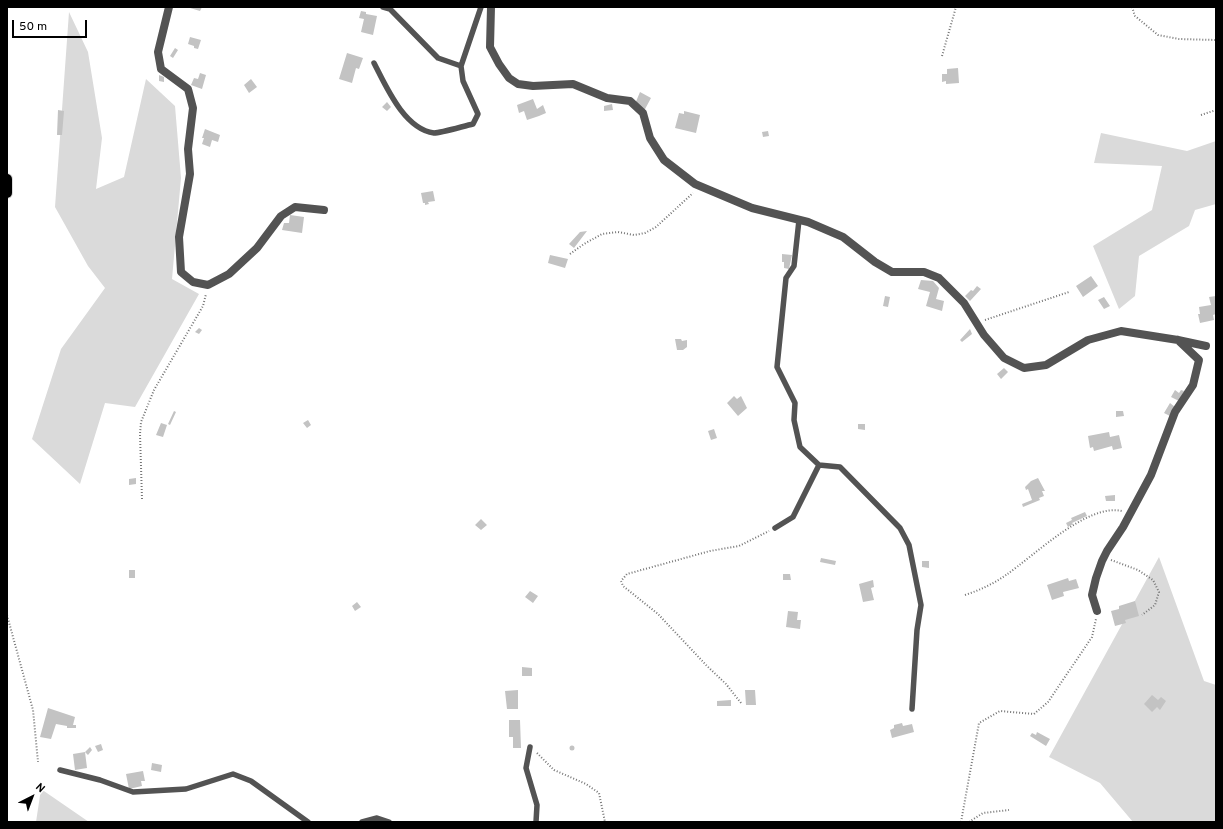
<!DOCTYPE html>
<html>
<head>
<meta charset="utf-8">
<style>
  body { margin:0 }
  #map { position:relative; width:1223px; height:829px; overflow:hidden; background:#fff; font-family:Overpass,sans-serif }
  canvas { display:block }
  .frame { position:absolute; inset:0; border:8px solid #000; pointer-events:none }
  .north { position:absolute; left:12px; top:777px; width:40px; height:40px; -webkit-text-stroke:3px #fff; paint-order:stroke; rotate:42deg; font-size:11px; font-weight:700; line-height:16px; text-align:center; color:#000 }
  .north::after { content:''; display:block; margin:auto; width:14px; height:18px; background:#000; clip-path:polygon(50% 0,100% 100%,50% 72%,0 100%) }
  .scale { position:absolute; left:12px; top:20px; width:75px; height:18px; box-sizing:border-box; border:2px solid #000; border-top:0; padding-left:5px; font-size:12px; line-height:14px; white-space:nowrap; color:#000; -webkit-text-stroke:3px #fff; paint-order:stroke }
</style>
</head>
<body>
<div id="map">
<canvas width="1223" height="829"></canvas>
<div class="frame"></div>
<div class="north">N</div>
<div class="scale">50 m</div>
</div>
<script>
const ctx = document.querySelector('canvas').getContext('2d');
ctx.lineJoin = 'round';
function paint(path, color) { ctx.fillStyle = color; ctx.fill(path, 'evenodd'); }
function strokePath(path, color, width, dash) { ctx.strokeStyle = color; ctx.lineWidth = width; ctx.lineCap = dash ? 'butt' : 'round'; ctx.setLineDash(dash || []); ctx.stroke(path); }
paint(new Path2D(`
  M 69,12 L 88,52 L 102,138 L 96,189 L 124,177 L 146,79 L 175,106 L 181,178 L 172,279 L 199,294 L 135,407 L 105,403 L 80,484 L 32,439 L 61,349 L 105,288 L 88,266 L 55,207 Z
  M 1101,133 L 1187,151 L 1216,141 L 1216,204 L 1195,210 L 1189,226 L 1139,256 L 1135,296 L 1119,309 L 1093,246 L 1152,210 L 1162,166 L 1094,163 Z
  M 1159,557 L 1204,681 L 1216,685 L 1216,822 L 1133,822 L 1100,783 L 1049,757 Z
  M 41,789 L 89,822 L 36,822 Z`), '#dadada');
paint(new Path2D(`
  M 190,7 L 202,7 L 200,11 L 190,8 Z
  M 361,11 L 366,12 L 366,14 L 377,16 L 373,35 L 361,32 L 364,19 L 359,18 Z
  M 190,37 L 201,40 L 198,49 L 194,48 L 194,46 L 188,44 Z
  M 175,48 L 178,50 L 173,58 L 170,56 Z
  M 347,53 L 363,58 L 359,69 L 356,68 L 352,83 L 339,79 Z
  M 958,68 L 959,83 L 946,84 L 946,81 L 942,82 L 942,74 L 947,74 L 947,69 Z
  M 200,73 L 206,75 L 202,89 L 191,85 L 194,78 L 198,79 Z
  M 159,75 L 164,77 L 164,82 L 159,81 Z
  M 251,79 L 257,87 L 249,93 L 244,85 Z
  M 640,92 L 651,98 L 644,111 L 635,104 Z
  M 533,99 L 537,109 L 543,105 L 546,113 L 539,116 L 527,120 L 524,111 L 519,113 L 517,105 Z
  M 387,102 L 391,107 L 387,111 L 382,107 Z
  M 612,104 L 613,110 L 604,111 L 604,106 Z
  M 58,110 L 64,111 L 62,135 L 57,135 Z
  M 684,111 L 700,115 L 696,133 L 675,128 L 679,113 L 684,114 Z
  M 205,129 L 220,135 L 218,142 L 212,140 L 210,147 L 202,144 L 204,138 L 202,138 Z
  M 768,131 L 769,136 L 763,137 L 762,132 Z
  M 433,191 L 435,201 L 428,202 L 429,204 L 425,205 L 425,203 L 423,203 L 421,193 Z
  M 290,215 L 304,217 L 302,233 L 282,230 L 284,223 L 289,223 Z
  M 587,231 L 574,248 L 569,244 L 580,232 Z
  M 782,254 L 792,255 L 789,269 L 784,268 L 784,262 L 782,262 Z
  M 550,255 L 568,259 L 565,268 L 548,263 Z
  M 1091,276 L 1098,286 L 1083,297 L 1076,286 Z
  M 921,280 L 933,281 L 939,288 L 936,299 L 944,301 L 942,311 L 926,306 L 930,292 L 918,289 Z
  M 977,286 L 981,289 L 970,301 L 965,296 L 971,290 L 973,291 Z
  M 885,296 L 890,297 L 888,307 L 883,306 Z
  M 1216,296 L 1216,314 L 1213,315 L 1214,320 L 1200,323 L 1198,314 L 1200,314 L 1199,307 L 1211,305 L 1209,297 Z
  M 1104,297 L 1110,306 L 1104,309 L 1098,300 Z
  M 199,328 L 202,330 L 199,334 L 195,332 Z
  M 970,329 L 972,334 L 962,342 L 960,340 Z
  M 675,339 L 681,339 L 682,341 L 687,340 L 687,347 L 683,350 L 677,350 Z
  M 1004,368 L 1008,372 L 1001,379 L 997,374 Z
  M 1175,390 L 1179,393 L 1181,390 L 1184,391 L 1179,401 L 1171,397 Z
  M 734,396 L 737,399 L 741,396 L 747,408 L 738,416 L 727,403 Z
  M 1170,403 L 1175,407 L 1170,416 L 1164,413 Z
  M 174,411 L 176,412 L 170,425 L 168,424 Z
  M 1116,411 L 1123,411 L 1124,416 L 1116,417 Z
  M 308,420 L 311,425 L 307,428 L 303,423 Z
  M 161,423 L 167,425 L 163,437 L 156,435 Z
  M 858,424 L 865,424 L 865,430 L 858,429 Z
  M 714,429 L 717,438 L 711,440 L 708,431 Z
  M 1109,432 L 1110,437 L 1119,435 L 1122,448 L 1113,450 L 1112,446 L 1094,451 L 1093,447 L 1090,448 L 1088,436 Z
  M 136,478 L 136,484 L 129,485 L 129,479 Z
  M 1038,478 L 1045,491 L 1042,491 L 1044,496 L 1039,498 L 1040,500 L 1023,507 L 1022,504 L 1032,500 L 1028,489 L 1026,490 L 1025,487 L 1031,481 Z
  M 1115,495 L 1115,501 L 1106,501 L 1105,496 Z
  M 1085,512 L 1087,516 L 1072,523 L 1073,524 L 1068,527 L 1066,523 L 1072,520 L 1071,518 Z
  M 481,519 L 487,525 L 481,530 L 475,525 Z
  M 821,558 L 836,561 L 835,565 L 820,562 Z
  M 922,561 L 929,561 L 929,568 L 922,567 Z
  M 129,570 L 135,570 L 135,578 L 129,578 Z
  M 783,574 L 790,574 L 791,580 L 783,580 Z
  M 1068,578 L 1069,581 L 1076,579 L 1079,588 L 1063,592 L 1064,596 L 1052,600 L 1047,585 Z
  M 873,580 L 874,587 L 871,588 L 874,600 L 863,602 L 859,584 Z
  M 530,591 L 538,596 L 533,603 L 525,597 Z
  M 1135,601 L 1139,616 L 1125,620 L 1126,623 L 1115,626 L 1111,611 L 1119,609 L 1119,606 Z
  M 357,602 L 361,607 L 355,611 L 352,606 Z
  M 788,611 L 798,612 L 797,620 L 801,620 L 800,629 L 786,627 Z
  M 522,667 L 532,668 L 532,676 L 522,676 Z
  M 518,690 L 518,709 L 507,709 L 505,691 Z
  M 745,690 L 755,690 L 756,705 L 746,705 Z
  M 1152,695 L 1158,700 L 1161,697 L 1166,701 L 1160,710 L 1157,707 L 1152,712 L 1144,704 Z
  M 731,700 L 731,706 L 717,706 L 717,701 Z
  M 48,708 L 75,717 L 73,725 L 76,725 L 76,728 L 67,728 L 67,726 L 56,724 L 51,739 L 40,737 Z
  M 509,720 L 520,720 L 521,748 L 513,748 L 513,737 L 509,737 Z
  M 902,723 L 903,726 L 912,724 L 914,732 L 892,738 L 890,730 L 894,728 L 894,725 Z
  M 1037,732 L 1050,739 L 1046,746 L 1030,736 L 1032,733 L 1036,735 Z
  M 101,744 L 103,750 L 98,752 L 95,746 Z
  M569.5 748a2.5 2.5 0 1 1 5 0a2.5 2.5 0 1 1-5 0Z
  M 90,747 L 92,750 L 88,755 L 85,752 Z
  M 85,752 L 87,768 L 75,770 L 73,754 Z
  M 152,763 L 162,765 L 161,772 L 151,770 Z
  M 143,771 L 145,781 L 141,781 L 142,786 L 129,789 L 126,774 Z`), '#c3c3c3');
const primary = new Path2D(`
  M 7,179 L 7,193`);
strokePath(primary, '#dbdbdb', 12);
strokePath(new Path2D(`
  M 1132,7 L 1135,16 L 1158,35 L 1179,39 L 1216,40
  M 942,56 L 956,7
  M 1201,115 L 1216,110
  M 570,254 L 584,244 L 602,234 L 618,232 L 634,235 L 645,233 L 656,227 L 693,193
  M 985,320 L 1069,292
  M 142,499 L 140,434 L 141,422 L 154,390 L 203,306 L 206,294
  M 1111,560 L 1138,570 L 1153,580 L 1159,592 L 1155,605 L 1142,615
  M 965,595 C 980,590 993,584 1006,575 C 1034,556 1087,503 1122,511
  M 7,615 L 33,710 L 38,762
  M 741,703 L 726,684 L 707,666 L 658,614 L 623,586 L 621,581 L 627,574 L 710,551 L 739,546 L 769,531
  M 537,753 L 554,770 L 586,784 L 599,793 L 605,822
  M 961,822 L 979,723 L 1000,711 L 1034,714 L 1048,702 L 1092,637 L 1096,619
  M 969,822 L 983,813 L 1009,810`), '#757575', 2, [1, 2]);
strokePath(new Path2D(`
  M 383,7 L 390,9 L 438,58 L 461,66
  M 374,63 C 386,86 404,129 434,133 C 441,133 464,126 473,124 L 478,114 L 463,81 L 461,66 L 481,7
  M 799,220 L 794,266 L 786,278 L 777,367 L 795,403 L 794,420 L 800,447 L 819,465 L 840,467 L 900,528 L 909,545 L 921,605 L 917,630 L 912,709
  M 775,528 L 793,517 L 819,465
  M 530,747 L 526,768 L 537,805 L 536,822
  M 60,770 L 100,780 L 133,792 L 186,789 L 233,774 L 251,781 L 308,822
  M 362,822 L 377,818 L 389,822`), '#535353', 5.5);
strokePath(new Path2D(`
  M 169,7 L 158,52 L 161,69 L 188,89 L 193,108 L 188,149 L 190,174 L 179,237 L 181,272 L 193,282 L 208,285 L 229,274 L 257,248 L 281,216 L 295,207 L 324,210
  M 491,7 L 490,47 L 499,64 L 509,78 L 518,84 L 533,86 L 573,84 L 607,98 L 630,101 L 643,113 L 650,138 L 664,160 L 695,184 L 752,208 L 808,222 L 843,237 L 875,262 L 892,272 L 924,272 L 939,278 L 964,303 L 984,335 L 1004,358 L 1024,368 L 1046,365 L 1088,340 L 1121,331 L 1178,340 L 1206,346
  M 1097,611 L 1092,595 L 1096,578 L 1102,561 L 1107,551 L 1123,527 L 1151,475 L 1175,412 L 1193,385 L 1199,360 L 1178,340`), '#535353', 8);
strokePath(primary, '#000', 10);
</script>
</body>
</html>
